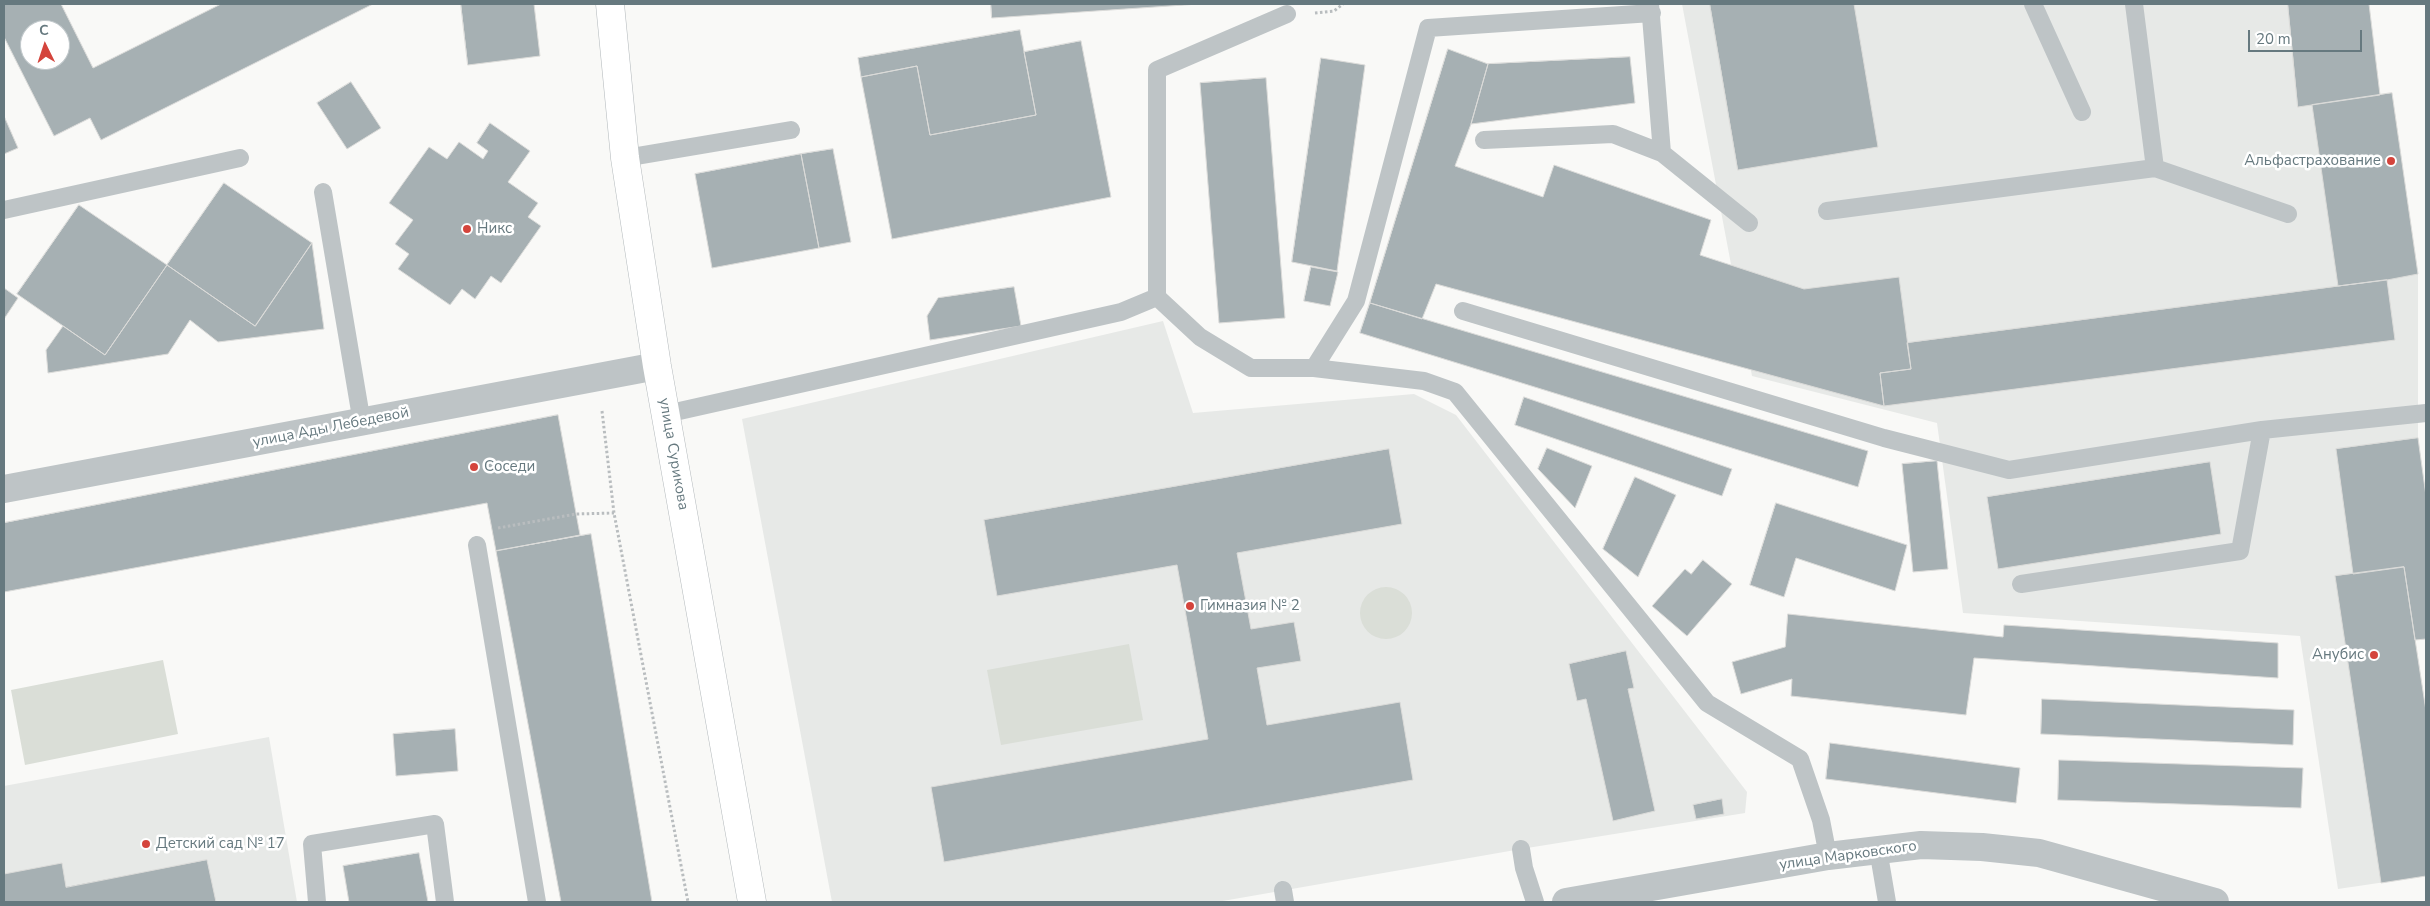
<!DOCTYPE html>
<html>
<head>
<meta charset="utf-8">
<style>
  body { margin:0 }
  #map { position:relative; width:2430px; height:906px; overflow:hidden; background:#f9f9f7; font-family:"Nunito Sans",sans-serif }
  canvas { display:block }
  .frame { position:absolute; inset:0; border:5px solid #66797f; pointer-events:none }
  .north { position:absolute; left:20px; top:20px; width:50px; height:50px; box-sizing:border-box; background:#fff; border:1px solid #c2c9cc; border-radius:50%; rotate:356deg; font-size:14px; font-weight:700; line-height:20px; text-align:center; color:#66797f }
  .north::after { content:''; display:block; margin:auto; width:18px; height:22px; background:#d4443c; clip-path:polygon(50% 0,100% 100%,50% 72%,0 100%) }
  .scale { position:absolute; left:2248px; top:30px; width:114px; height:22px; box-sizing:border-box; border:2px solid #66797f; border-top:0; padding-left:6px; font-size:15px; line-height:18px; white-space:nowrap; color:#66797f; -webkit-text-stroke:4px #fff; paint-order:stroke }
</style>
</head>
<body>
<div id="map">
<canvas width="2430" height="906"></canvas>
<div class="frame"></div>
<div class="north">С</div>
<div class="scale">20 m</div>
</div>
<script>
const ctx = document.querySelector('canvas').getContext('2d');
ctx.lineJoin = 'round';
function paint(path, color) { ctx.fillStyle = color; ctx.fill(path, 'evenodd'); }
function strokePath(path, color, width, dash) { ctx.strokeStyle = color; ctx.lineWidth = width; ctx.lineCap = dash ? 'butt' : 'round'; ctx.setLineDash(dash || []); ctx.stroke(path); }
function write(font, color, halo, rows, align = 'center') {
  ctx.font = font + ' "Nunito Sans",sans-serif'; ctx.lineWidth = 5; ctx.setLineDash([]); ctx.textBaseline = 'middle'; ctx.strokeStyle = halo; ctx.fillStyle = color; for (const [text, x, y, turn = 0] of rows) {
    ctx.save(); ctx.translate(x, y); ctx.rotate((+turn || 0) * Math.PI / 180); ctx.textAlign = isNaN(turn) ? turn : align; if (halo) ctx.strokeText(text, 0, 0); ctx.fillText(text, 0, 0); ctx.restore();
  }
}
paint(new Path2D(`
  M 1682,4 L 2369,4 L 2380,95 L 2392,93 L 2418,274 L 2418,438 L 2426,496 L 2426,639 L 2415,640 L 2426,711 L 2426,876 L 2338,889 L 2300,636 L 1963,613 L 1937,423 L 1752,376 Z
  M 1163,321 L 1193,413 L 1414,394 L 1456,415 L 1747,792 L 1745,813 L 1521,849 L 1217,902 L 832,902 L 742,419 Z
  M 269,737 L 297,902 L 4,902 L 4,786 Z`), '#e7e9e7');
paint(new Path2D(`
  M1360 613a26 26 0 1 1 52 0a26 26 0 1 1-52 0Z
  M 1129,644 L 1143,720 L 1001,745 L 987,670 Z
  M 163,660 L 178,734 L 25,765 L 11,690 Z`), '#daded7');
const building = new Path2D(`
  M 4,4 L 61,4 L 93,68 L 221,4 L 373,4 L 101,140 L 90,118 L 54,136 L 4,37 ZM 30,30 L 60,30 L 60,60 L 30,60 Z
  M 461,4 L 534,4 L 540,56 L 468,65 Z
  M 991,4 L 1199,4 L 992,18 Z
  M 1710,4 L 1854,4 L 1878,147 L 1738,170 Z
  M 2288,4 L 2369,4 L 2380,95 L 2298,107 Z
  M 1020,30 L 1036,115 L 930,135 L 917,66 L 861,77 L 858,58 Z
  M 1081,41 L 1111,197 L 892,239 L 861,77 L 917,66 L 930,135 L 1036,115 L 1024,52 Z
  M 1448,49 L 1488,64 L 1471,124 L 1455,166 L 1543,197 L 1554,165 L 1711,220 L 1700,255 L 1804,289 L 1899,277 L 1911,369 L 1880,373 L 1884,406 L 1436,284 L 1422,319 L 1370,303 Z
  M 1630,57 L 1635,103 L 1471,124 L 1488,64 Z
  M 1321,58 L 1365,65 L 1337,271 L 1292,262 Z
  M 1266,78 L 1285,318 L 1219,323 L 1200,83 Z
  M 351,82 L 381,128 L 347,149 L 317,103 Z
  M 2392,93 L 2418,274 L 2387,280 L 2338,286 L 2312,105 Z
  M 4,116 L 18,148 L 4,154 Z
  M 490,123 L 530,151 L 508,182 L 538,203 L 528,217 L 541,226 L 501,283 L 491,276 L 475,299 L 462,289 L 450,305 L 398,269 L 409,254 L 395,244 L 413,220 L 389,203 L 429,147 L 447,159 L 459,142 L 483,159 L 488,151 L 477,143 Z
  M 833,149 L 851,242 L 819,248 L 801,154 Z
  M 801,154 L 819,248 L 712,268 L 695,174 Z
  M 224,183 L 312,243 L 255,326 L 167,265 Z
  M 79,205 L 167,265 L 105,355 L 17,294 Z
  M 312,243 L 324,329 L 218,342 L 190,320 L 168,354 L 48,373 L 46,350 L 63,326 L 105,355 L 167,265 L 255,326 Z
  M 1311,267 L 1338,272 L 1330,306 L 1304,301 Z
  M 2387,280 L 2395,340 L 1884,406 L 1880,373 L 1911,369 L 1907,343 Z
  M 1014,287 L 1021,326 L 930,340 L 927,316 L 938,298 Z
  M 4,288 L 18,298 L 4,319 Z
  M 1370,303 L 1868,451 L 1858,487 L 1360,333 Z
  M 1524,397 L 1732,469 L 1722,496 L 1515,425 Z
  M 558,415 L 580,535 L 496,551 L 487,503 L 4,592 L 4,523 Z
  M 2418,438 L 2426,496 L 2426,639 L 2415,640 L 2404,567 L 2353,574 L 2336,449 Z
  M 1547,448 L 1592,466 L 1575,508 L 1538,469 Z
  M 1389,449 L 1402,524 L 1237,553 L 1251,629 L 1294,622 L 1301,661 L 1257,668 L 1267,725 L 1400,702 L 1413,780 L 944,862 L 931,787 L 1208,739 L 1177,565 L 997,596 L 984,520 Z
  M 1937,461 L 1948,569 L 1913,572 L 1902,464 Z
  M 2210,462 L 2221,534 L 1998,569 L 1987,497 Z
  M 1635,477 L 1676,495 L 1638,577 L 1603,549 Z
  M 1776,503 L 1907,545 L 1895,591 L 1796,558 L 1784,597 L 1750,585 Z
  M 591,534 L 652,902 L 561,902 L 496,551 Z
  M 1703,560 L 1732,584 L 1687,636 L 1652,606 L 1685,569 L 1691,574 Z
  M 2404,567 L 2426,711 L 2426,876 L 2381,883 L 2335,576 Z
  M 1788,614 L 2003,637 L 2004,625 L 2278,643 L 2278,678 L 1974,658 L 1966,715 L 1791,696 L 1792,679 L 1741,694 L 1732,662 L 1785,647 Z
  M 1626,651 L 1634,688 L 1628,689 L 1655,811 L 1613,821 L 1586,699 L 1577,701 L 1569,664 Z
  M 2042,699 L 2294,710 L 2293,745 L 2041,734 Z
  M 455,729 L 458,771 L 396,776 L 393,734 Z
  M 1830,743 L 2020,768 L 2016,803 L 1826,779 Z
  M 2059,760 L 2303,768 L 2301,808 L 2058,800 Z
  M 1722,799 L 1724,814 L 1696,819 L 1693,805 Z
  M 419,853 L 428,902 L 349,902 L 343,866 Z
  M 207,860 L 216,902 L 4,902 L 4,874 L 62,863 L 66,887 Z`);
paint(building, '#a6b0b3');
strokePath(building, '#dbdbd9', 1);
const primary = new Path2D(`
  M 610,4 L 625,158 L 657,366 L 752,902`);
strokePath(primary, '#b2b8bb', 29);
strokePath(new Path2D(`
  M 1315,13 L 1334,11 L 1343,4
  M 602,411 L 614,513 L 688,902
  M 498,528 L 576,514 L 614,513`), '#b9bdbf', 3, [2.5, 2.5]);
strokePath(new Path2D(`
  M 2033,4 L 2082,112
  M 2134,4 L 2155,168 L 2288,214
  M 1484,140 L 1613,134 L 1662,153 L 1650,4
  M 1662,153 L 1749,223
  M 625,158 L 791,130
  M 323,192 L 362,423
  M 4,210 L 240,158
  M 1827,211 L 2155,168
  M 1157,297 L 1200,337 L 1251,368 L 1314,368 L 1424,381 L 1455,392 L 1707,703 L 1800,759 L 1821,820 L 1828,856
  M 1463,311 L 1884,438 L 2009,470 L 2262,430 L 2426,413
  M 1314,368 L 1356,301 L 1428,28 L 1652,13
  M 666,414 L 1121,312 L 1157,297 L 1157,70 L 1287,14
  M 477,545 L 537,902
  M 2021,584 L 2240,551 L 2262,430
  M 1521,849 L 1524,868 L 1535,902
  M 1878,849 L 1887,902
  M 1283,890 L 1285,902
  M 317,902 L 312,844 L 435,824 L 445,902`), '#bec4c6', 18);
strokePath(new Path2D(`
  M 4,489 L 657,366
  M 1566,902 L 1828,856 L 1921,845 L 1982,847 L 2039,853 L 2215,902`), '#bec4c6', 28);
strokePath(primary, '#fff', 28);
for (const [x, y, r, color] of [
  [2391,161,5,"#d4443c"],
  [467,229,5,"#d4443c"],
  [474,467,5,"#d4443c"],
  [1190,606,5,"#d4443c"],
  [2374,655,5,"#d4443c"],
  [146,844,5,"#d4443c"]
]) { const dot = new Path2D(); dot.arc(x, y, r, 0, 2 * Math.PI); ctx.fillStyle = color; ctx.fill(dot); strokePath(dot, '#fff', 2); }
write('15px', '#66797f', '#fff', [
  ["Альфастрахование",2381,161,"right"],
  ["Никс",477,229],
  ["Соседи",484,467],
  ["Гимназия № 2",1200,606],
  ["Анубис",2364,655,"right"],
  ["Детский сад № 17",156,844]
], 'left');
write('15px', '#66797f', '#fff', [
  ["улица Ады Лебедевой",331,428,-11],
  ["улица Сурикова",673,454,80],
  ["улица Марковского",1848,856,-8]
]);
</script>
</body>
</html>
